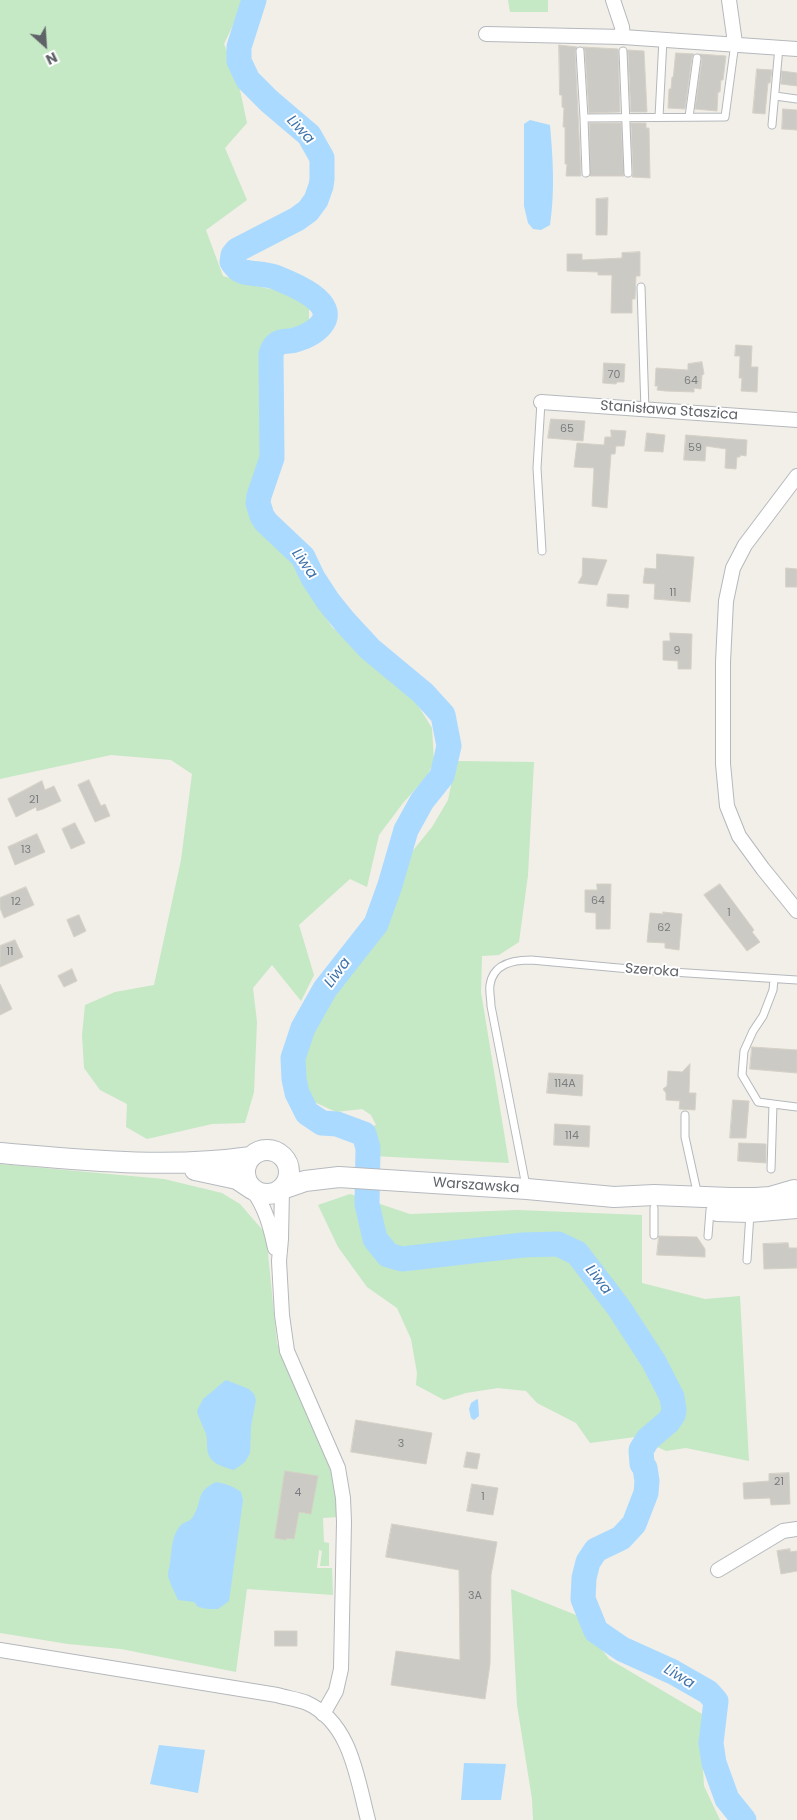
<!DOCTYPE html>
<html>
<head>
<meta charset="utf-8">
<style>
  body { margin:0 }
  #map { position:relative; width:797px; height:1820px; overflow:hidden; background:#f1efe8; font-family:Poppins,sans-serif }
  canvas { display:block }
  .north { position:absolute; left:20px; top:20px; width:50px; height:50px; -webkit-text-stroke:4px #fff; paint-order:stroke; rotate:154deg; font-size:14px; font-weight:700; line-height:20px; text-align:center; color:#5f6368 }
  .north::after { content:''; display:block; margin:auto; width:18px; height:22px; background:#5f6368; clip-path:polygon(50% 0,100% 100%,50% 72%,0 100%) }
</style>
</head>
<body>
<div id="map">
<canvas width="797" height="1820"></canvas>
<div class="north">N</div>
</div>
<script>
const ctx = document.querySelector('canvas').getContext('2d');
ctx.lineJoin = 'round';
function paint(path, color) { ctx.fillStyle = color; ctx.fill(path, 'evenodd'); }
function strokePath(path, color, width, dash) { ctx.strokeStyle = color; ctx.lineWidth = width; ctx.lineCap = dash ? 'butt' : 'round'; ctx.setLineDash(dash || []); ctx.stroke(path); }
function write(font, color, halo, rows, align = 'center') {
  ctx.font = font + ' Poppins,sans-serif'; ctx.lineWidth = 4; ctx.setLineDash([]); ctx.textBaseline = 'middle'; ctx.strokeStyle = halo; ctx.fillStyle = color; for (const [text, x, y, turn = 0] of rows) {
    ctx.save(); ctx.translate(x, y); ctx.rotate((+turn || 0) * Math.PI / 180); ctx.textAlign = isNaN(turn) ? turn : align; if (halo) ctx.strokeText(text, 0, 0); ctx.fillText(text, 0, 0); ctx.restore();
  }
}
paint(new Path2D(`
  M 0,0 L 245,0 L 224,44 L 237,76 L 247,123 L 225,148 L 247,200 L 206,230 L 223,276 L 265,288 L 287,292 L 309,308 L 309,323 L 271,334 L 263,393 L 262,448 L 251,493 L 268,536 L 293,557 L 304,584 L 332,627 L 417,704 L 432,728 L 434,762 L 427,776 L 403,803 L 379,835 L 367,887 L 350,879 L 299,925 L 314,975 L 301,1001 L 272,965 L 253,988 L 257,1022 L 254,1092 L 245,1123 L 212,1124 L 147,1139 L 126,1127 L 127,1104 L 100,1090 L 84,1068 L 82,1035 L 85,1005 L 115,992 L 154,985 L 181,860 L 192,774 L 171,760 L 111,755 L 0,779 Z
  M 508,0 L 548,0 L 548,12 L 510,12 Z
  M 456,761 L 534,762 L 528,875 L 519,942 L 499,955 L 482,956 L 481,992 L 509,1163 L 373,1156 L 370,1135 L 367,1128 L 376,1125 L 371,1115 L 362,1109 L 336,1112 L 310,1100 L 299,1061 L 313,1020 L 363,947 L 381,930 L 394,901 L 411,853 L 432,827 L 448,800 Z
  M 0,1164 L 164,1179 L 222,1193 L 240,1204 L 266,1234 L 277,1343 L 336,1475 L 338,1517 L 323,1518 L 324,1542 L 329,1543 L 329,1566 L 320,1566 L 322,1551 L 319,1550 L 317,1568 L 332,1568 L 333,1595 L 247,1589 L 236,1672 L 121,1649 L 68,1644 L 0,1633 Z
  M 350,1194 L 410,1214 L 518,1210 L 642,1215 L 642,1283 L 705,1299 L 740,1296 L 749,1461 L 686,1448 L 666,1451 L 635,1437 L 590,1443 L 576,1423 L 537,1403 L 526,1391 L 498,1388 L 466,1393 L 444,1400 L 416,1385 L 417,1373 L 411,1339 L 397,1308 L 367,1287 L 338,1247 L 318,1205 Z
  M 511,1589 L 576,1615 L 609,1659 L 702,1714 L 701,1737 L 704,1786 L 720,1820 L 533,1820 L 532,1799 L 517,1705 Z`), '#c5e8c5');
paint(new Path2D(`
  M 530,120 L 550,125 C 553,159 555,191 550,225 L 541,230 L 533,229 L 528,223 L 524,206 L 524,124 Z
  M 226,1380 L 249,1389 L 254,1394 L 256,1400 L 251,1426 L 250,1453 L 245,1462 L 234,1470 C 220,1466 207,1463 207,1445 C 207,1441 207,1438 206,1434 C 203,1426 199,1419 197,1411 L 203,1399 Z
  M 477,1399 L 478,1400 L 479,1416 L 474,1420 L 471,1418 L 469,1409 L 471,1403 Z
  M 216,1482 C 226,1484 233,1486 241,1492 L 243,1500 L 229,1601 L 218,1609 L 208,1609 L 198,1607 L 194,1602 L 178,1600 C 175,1593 171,1586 169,1579 C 167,1574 169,1569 170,1564 C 172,1550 171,1535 182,1524 C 187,1521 191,1521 194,1515 C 203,1500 195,1492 216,1482 Z
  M 159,1745 L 205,1750 L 198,1793 L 150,1784 Z
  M 464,1763 L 506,1764 L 501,1800 L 461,1800 Z`), '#aadaff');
strokePath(new Path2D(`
  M 254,0 L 239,47 L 239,61 L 248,80 L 269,101 L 309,135 L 322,158 L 322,179 L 321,186 L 316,200 L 308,211 L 297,219 L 237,250 L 233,255 L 232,262 C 236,267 238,270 244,272 C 254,274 265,274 275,277 C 290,283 340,302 321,325 C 316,331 306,337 298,339 C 285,344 276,337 271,354 L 272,458 L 259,496 L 258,503 L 262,516 L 266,522 L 303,557 L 313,578 L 328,601 L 345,622 L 370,649 L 423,693 L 443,715 L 449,746 L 442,776 L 422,801 L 406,830 L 390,885 L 376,924 L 325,989 L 303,1028 L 293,1058 L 294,1079 L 297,1093 L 307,1113 L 322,1123 L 337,1124 L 364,1134 L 368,1148 L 367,1204 L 375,1239 L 388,1255 L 402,1259 L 523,1245 L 558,1244 L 577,1253 L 619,1308 L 654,1362 L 672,1397 L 674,1410 L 673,1415 L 668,1422 L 648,1439 L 641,1450 L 642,1464 L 645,1468 L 647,1481 L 646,1493 L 634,1524 L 621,1538 L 596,1550 L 588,1562 L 584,1578 L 583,1599 L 596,1631 L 622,1649 L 673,1672 L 708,1692 L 716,1701 L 711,1743 L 714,1763 L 727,1799 L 744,1820`), '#aadaff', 25);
const building = new Path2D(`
  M 559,45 L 577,47 L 575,51 L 581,176 L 566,176 L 567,164 L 565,164 L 565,127 L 563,127 L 564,108 L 562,107 L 562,95 L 560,95 Z
  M 583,47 L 618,49 L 620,112 L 589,113 L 585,51 Z
  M 628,50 L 644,51 L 647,112 L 631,112 Z
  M 676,53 L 694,54 L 692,57 L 685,109 L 668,108 L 669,89 L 671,89 L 672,77 L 673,77 Z
  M 700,54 L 726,56 L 723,80 L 721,80 L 720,92 L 718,92 L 717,111 L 695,109 L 702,59 Z
  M 757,69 L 772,70 L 770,83 L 768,83 L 765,114 L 753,113 Z
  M 782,71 L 797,73 L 797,86 L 781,84 Z
  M 783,109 L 797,110 L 797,130 L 782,129 Z
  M 590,123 L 621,123 L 624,176 L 590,176 Z
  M 631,123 L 646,123 L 646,128 L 649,128 L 650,178 L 632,177 L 633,173 Z
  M 608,198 L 607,235 L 596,235 L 596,199 Z
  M 640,252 L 640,276 L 636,276 L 635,299 L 632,299 L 632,313 L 611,313 L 612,275 L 598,275 L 598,272 L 567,271 L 567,254 L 582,254 L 582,260 L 622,258 L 622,253 Z
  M 736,345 L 752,346 L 751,367 L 758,367 L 757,392 L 741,391 L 742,378 L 739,378 L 740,356 L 735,356 Z
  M 702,362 L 704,374 L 702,375 L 701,389 L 694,388 L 694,392 L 665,391 L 657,390 L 658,386 L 655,386 L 656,368 L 688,370 L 688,364 Z
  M 604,363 L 625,364 L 624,382 L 617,382 L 616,384 L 603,383 Z
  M 551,419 L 585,421 L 583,441 L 548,438 Z
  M 611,430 L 626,431 L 624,446 L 616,446 L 615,454 L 611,454 L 607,508 L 592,506 L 594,468 L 574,467 L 577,443 L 604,445 L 605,437 L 611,437 Z
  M 647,433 L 665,435 L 663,452 L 645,451 Z
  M 686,435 L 747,440 L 746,456 L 740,455 L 740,457 L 737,457 L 736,469 L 725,468 L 726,449 L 706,446 L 705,461 L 684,460 Z
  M 657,554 L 694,557 L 690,602 L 654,599 L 655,584 L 643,583 L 645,568 L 656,569 Z
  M 583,558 L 607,560 L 597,585 L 578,583 L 582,576 Z
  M 786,568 L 797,569 L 797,587 L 786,587 Z
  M 608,594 L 629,595 L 628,608 L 607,606 Z
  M 670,633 L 692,634 L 691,669 L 678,669 L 678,661 L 663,660 L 663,641 L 670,641 Z
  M 89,780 L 101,806 L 105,804 L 110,816 L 95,822 L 78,785 Z
  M 42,781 L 45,790 L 54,786 L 61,801 L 43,809 L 37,811 L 36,807 L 16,817 L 8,799 Z
  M 75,823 L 85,843 L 71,849 L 62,829 Z
  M 37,834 L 45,852 L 15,865 L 8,847 Z
  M 597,884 L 611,884 L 610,929 L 596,929 L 596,913 L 585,912 L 585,890 L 597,890 Z
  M 720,884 L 754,930 L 752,932 L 760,942 L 747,951 L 704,895 Z
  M 26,887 L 34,905 L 4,918 L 0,908 L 0,898 Z
  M 663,912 L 682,914 L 679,950 L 665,948 L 665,943 L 647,942 L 650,913 L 663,914 Z
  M 79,915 L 86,931 L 74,937 L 67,920 Z
  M 15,940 L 23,957 L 0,967 L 0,946 Z
  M 72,969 L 77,981 L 64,987 L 58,976 Z
  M 0,984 L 12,1009 L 0,1015 Z
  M 752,1047 L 797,1050 L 797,1073 L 750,1069 Z
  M 690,1064 L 689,1093 L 696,1093 L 695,1110 L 679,1109 L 680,1101 L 666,1100 L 666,1093 L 663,1089 L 667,1086 L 668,1071 L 682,1072 Z
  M 549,1073 L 583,1075 L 582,1096 L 547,1093 Z
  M 733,1100 L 749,1101 L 746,1138 L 730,1138 Z
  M 555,1124 L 590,1126 L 589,1147 L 554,1145 Z
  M 739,1143 L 766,1144 L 766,1163 L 738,1161 Z
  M 659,1236 L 697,1237 L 705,1249 L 705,1257 L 657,1255 Z
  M 788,1243 L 789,1248 L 797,1248 L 797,1268 L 764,1269 L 763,1244 Z
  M 356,1420 L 432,1433 L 426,1464 L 351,1452 Z
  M 467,1452 L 480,1454 L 477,1469 L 464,1467 Z
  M 285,1471 L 318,1476 L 311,1514 L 299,1512 L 294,1539 L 287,1538 L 286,1540 L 275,1538 Z
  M 789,1473 L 790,1504 L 771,1505 L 770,1498 L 744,1499 L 743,1483 L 769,1481 L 769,1474 Z
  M 472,1484 L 498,1488 L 493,1515 L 467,1511 Z
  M 392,1524 L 497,1542 L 491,1575 L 490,1664 L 485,1699 L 391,1685 L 396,1651 L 460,1660 L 459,1570 L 386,1557 Z
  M 790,1549 L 790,1552 L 797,1551 L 797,1571 L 781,1574 L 777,1551 Z
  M 275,1631 L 297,1631 L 297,1646 L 275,1646 Z`);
paint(building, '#cccac5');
strokePath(building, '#d6d1c6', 1);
const service = new Path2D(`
  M 580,51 L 584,118
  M 623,51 L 628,173
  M 775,96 L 797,99
  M 659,117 L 663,39
  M 689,117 L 697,58
  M 772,125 L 779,47
  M 586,173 L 584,118 L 725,117 L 735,43
  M 641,287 L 645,410
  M 541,402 L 537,468 L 542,551
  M 773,1104 L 797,1107
  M 685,1115 L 685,1137 L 696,1187 L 696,1196
  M 771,1169 L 773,1104 L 758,1102 L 742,1075 L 744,1051 L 753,1031 L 763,1016 L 773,990 L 774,979
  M 526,1186 L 491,1006 C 491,999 489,992 490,985 C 493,964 512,960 531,960 L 641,970 L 797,980
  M 654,1235 L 654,1208
  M 708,1236 L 710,1210
  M 747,1260 L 750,1213`);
const minor = new Path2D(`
  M 613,0 L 622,27 L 623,37
  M 729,0 L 735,43
  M 486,34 L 623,37 L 797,49
  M 541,402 L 797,420
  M 797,476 L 745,545 L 733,568 L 726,601 L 723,662 L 723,764 L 727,806 L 739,836 L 763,869 L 797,911
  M 252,1189 C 266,1209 270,1225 275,1248
  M 282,1189 L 281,1239 L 279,1261 L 282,1315 L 287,1351 L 338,1468 L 343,1498 L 344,1522 L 341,1669 L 336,1691 L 323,1714
  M 718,1570 L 783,1531 L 797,1529
  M 0,1650 L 277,1695 C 287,1698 297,1699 307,1703 C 351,1723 357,1778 368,1820`);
const secondary = new Path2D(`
  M245 1172a22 22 0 1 1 44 0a22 22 0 1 1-44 0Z
  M 0,1153 C 83,1160 168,1169 251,1157
  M 195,1170 L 237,1179 L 252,1189
  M 282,1189 L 305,1181 L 339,1177 L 527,1189 L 614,1197 L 654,1195 L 730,1198 L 756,1198 L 770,1197 L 794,1190
  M 717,1211 L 749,1212 L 797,1208`);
strokePath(service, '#b5b8bc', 9);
strokePath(minor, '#b5b8bc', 16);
strokePath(secondary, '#b6babf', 22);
strokePath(service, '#fff', 7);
strokePath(minor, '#fff', 14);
strokePath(secondary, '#fff', 20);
write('11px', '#7a7d7f', null, [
  ["70",614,375],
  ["64",691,381],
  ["65",567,429],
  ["59",695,448],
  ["11",673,593],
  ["9",677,651],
  ["21",34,800],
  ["13",26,850],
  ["64",598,901],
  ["12",16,902],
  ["1",729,913],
  ["62",664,928],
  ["11",10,952],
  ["114A",565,1084],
  ["114",572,1136],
  ["3",401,1444],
  ["21",779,1482],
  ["4",298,1493],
  ["1",483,1497],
  ["3A",475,1596]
]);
write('14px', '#5f6368', '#fff', [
  ["Stanisława Staszica",669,411,4],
  ["Szeroka",652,971,4],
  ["Warszawska",476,1186,4]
]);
write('italic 15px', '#4174aa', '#fff', [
  ["Liwa",300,130,47],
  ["Liwa",304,564,54],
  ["Liwa",338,973,-53],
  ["Liwa",598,1280,52],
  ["Liwa",679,1677,31]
]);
</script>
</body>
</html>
